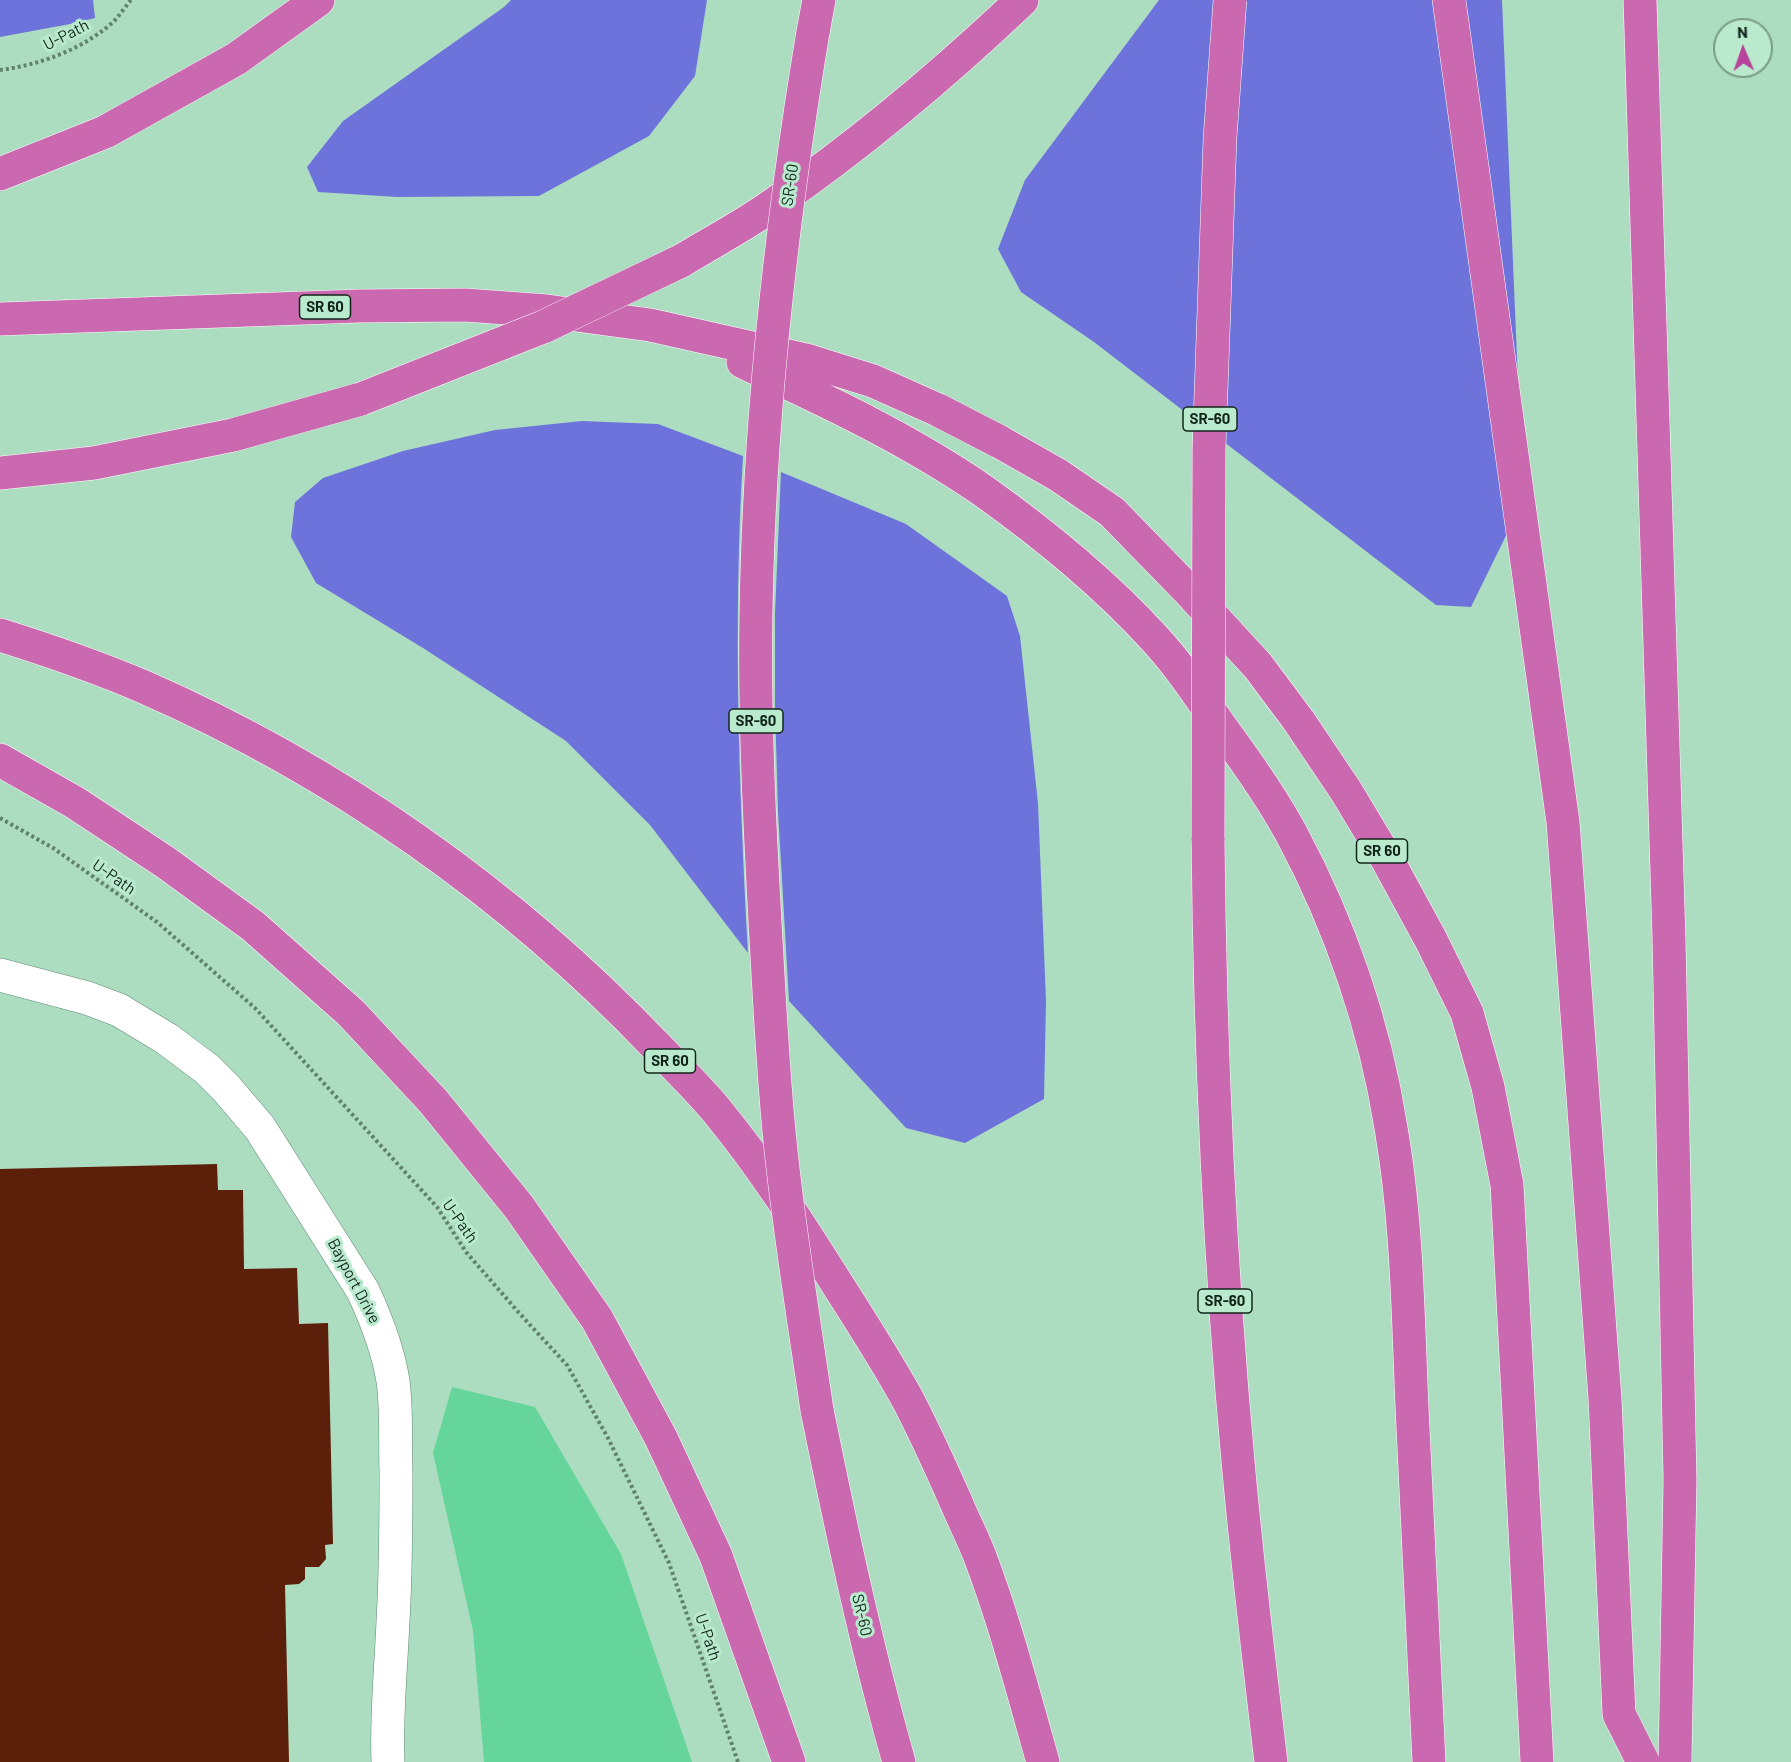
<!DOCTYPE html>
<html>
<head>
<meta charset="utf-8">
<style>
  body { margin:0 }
  #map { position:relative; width:1791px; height:1762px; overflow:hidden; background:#adddc1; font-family:Barlow,sans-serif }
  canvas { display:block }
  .north { position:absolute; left:1713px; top:18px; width:60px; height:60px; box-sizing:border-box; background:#baeace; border:2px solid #779b86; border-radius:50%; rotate:358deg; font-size:16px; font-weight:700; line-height:24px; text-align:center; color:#12251b }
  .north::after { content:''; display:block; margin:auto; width:21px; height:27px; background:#b8439b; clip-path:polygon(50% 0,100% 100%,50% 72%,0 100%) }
</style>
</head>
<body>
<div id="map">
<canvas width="1791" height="1762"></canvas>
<div class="north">N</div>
</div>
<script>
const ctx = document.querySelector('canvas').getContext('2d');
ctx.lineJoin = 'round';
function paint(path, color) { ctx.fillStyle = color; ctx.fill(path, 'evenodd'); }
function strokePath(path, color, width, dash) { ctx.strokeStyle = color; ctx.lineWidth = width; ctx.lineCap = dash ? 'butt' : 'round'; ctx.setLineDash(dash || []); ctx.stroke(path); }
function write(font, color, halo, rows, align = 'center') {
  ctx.font = font + ' Barlow,sans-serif'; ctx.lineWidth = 6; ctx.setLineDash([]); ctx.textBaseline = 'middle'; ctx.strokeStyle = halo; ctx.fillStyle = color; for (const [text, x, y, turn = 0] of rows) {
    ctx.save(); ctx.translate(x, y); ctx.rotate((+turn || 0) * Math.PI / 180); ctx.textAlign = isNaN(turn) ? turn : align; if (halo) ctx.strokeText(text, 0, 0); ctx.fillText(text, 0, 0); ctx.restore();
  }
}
paint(new Path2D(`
  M 452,1387 L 535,1407 L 621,1554 L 692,1762 L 484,1762 L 473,1631 L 433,1453 Z`), '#65d59b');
paint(new Path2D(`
  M 0,0 L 93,0 L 95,18 L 70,24 L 0,37 Z
  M 511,0 L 707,0 L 695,76 L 649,136 L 539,196 L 397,197 L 318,192 L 307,167 L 343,121 L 504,7 Z
  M 1159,0 L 1502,0 L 1523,501 L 1471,607 L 1436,605 L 1094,342 L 1021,292 L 998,249 L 1025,180 Z
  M 582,421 L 658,424 L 743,456 C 733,623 739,786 748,953 L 650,825 L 566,741 L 423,648 L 316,583 L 291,537 L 295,502 L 323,478 L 403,451 L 495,430 Z
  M 781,472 L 906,524 L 1007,596 L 1020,636 L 1038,803 L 1046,1001 L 1044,1099 L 965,1143 L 906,1128 L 789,1001 L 778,811 L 775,707 L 775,613 Z`), '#6e73dc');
paint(new Path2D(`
  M 217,1164 L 218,1190 L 243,1190 L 244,1269 L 297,1268 L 299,1324 L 328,1323 L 333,1544 L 325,1545 L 326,1559 L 319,1567 L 305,1567 L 305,1579 L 299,1584 L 285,1585 L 289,1762 L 0,1762 L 0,1169 Z`), '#5c1f0a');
const minor = new Path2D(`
  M 0,975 L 87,998 L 119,1010 L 167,1039 L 207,1069 L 226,1088 L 260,1128 L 363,1291 C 376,1319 388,1349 393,1381 C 397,1410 395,1442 396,1472 C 396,1521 396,1571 393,1621 C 391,1669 386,1715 388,1762`);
const motorway = new Path2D(`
  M 1449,0 L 1563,822 L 1605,1399 L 1619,1714 L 1643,1762
  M 1640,0 L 1669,939 L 1680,1480 L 1675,1762
  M 813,32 L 819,0
  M 0,174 L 105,132 L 236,59 L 318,0
  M 681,261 C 712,242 745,225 774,204 C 862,143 945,73 1022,0
  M 0,319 L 359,306 L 465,305 L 547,311 L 650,325 L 806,360 L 873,381 L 938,410 L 1000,442 L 1058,475 L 1112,512 L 1189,591 L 1258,666 L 1299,721 L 1346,791 L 1388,861 L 1431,940 L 1467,1013 L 1488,1087 L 1507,1185 L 1537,1762
  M 743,362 C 825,400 908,439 982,490 C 1044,534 1104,583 1155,639 C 1180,666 1200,697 1221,727 C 1246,761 1271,796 1291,833 C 1340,924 1375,1026 1391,1128 C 1407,1220 1408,1314 1412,1407 C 1417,1525 1424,1644 1429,1762
  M 0,473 L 94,463 L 233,435 L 361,399
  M 0,635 C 48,650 97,667 144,687 C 336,771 511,894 656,1046 C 676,1067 698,1088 717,1111 C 763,1167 802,1228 841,1290 C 864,1326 887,1362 908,1400 C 925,1433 941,1468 956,1502 C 963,1519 972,1536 979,1554 C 1005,1622 1023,1692 1043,1762
  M 0,760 L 74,802 L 165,862 L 253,926 L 351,1013 L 433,1101 L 519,1207 L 597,1319 L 661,1438 L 716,1556 L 789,1762
  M 1208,838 C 1210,1046 1219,1254 1238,1461 C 1247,1562 1259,1662 1271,1762
  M 817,1410 C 841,1528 866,1646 899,1762`);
strokePath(minor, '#5b886e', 34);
strokePath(motorway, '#fff', 34);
strokePath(new Path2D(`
  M 0,70 C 40,65 87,48 116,19 C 121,13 126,6 131,0
  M 0,818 L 53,848 L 157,922 L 255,1008 L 437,1207 L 466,1252 L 520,1314 L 567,1365 L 608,1438 L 669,1563 L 738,1762`), '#5f816e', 4, [3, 3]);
strokePath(minor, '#fff', 33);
strokePath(motorway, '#cb69b0', 33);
const motorwayBridge = new Path2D(`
  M 813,32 C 781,224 759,418 756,613 C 754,722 760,831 766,940 C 770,1007 773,1074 780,1141 C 789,1231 804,1321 817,1410
  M 361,399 L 543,327 L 681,261
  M 1208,838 L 1209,450 L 1220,138 L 1230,0`);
strokePath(motorwayBridge, '#fff', 34, []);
strokePath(motorwayBridge, '#cb69b0', 33);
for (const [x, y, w] of [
  [325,307,51],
  [1210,419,54],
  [756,721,54],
  [1382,851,51],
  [670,1061,51],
  [1225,1301,54]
]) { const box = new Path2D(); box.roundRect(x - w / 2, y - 12, w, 24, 4.5); ctx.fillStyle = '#baeace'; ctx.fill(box); strokePath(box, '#12251b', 1.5); }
write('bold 15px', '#12251b', null, [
  ["SR 60",325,307],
  ["SR-60",1210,419],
  ["SR-60",756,721],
  ["SR 60",1382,851],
  ["SR 60",670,1061],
  ["SR-60",1225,1301]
]);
write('16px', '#12251b', '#baeace', [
  ["U-Path",66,35,-27],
  ["SR-60",790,185,-82],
  ["U-Path",114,877,35],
  ["U-Path",460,1221,55],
  ["Bayport Drive",354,1281,62],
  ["SR-60",862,1615,77],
  ["U-Path",708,1637,71]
]);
</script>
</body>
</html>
